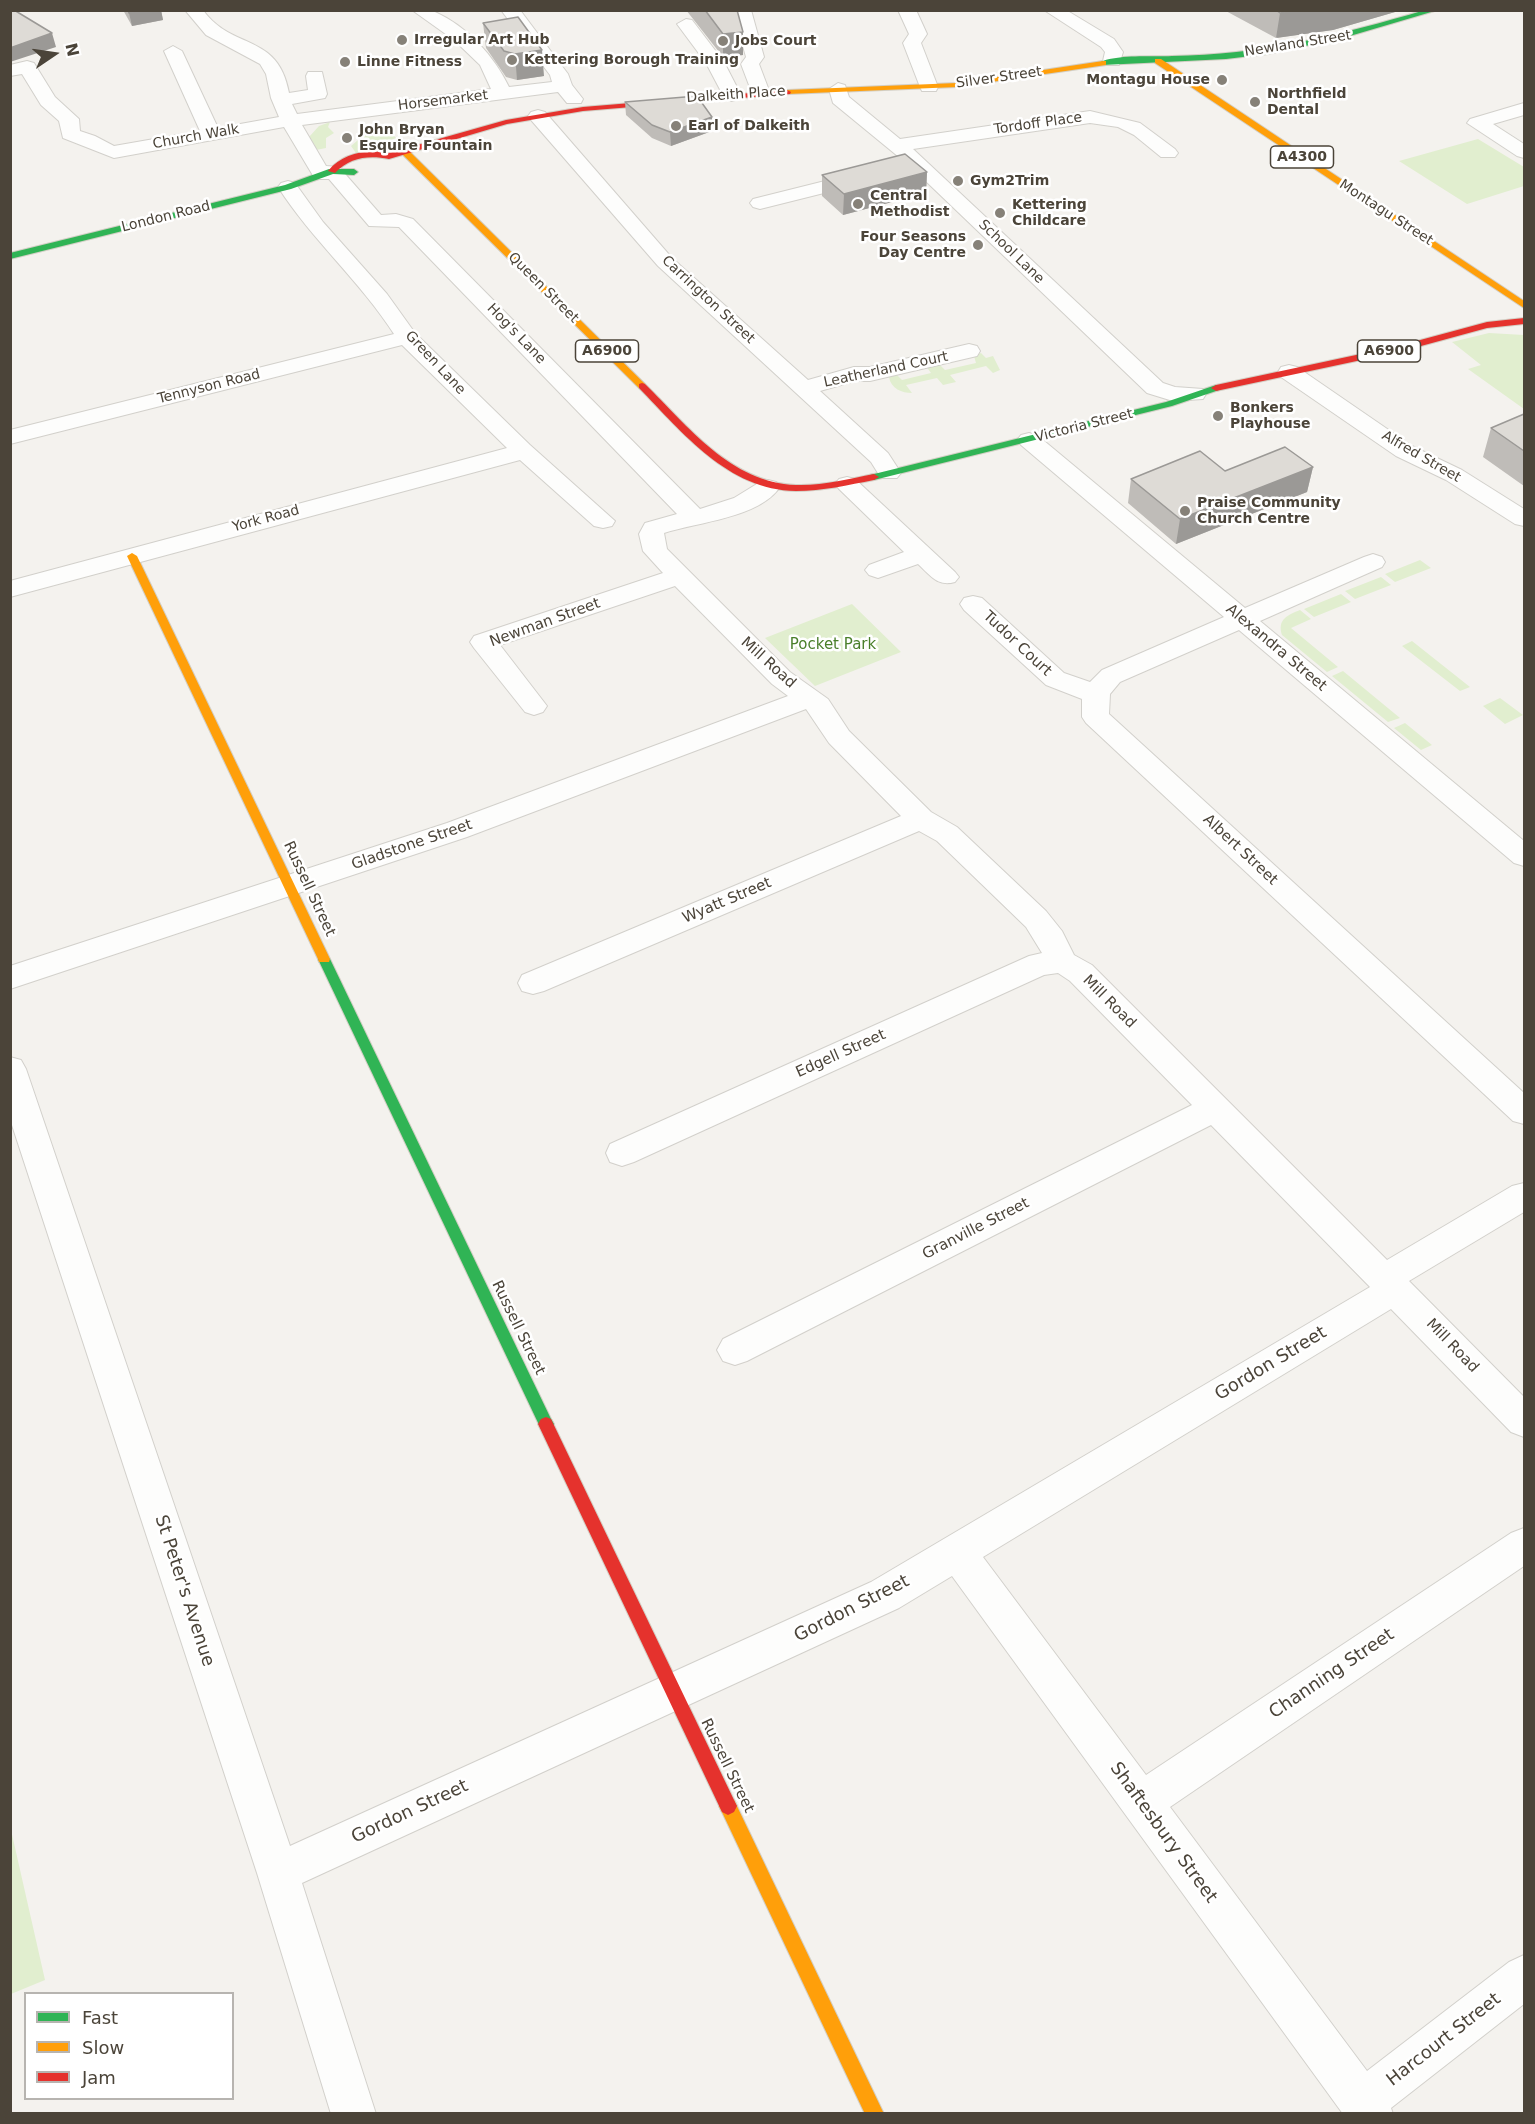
<!DOCTYPE html>
<html>
<head>
<meta charset="utf-8">
<style>
  body { margin:0 }
  #map { position:relative; width:1535px; height:2124px; overflow:hidden; background:#f4f2ee; font-family:"DejaVu Sans",sans-serif }
  canvas { display:block }
  .frame { position:absolute; inset:0; border:12px solid #4b4439; pointer-events:none }
  .legend { position:absolute; left:24px; top:1992px; width:210px; height:108px; box-sizing:border-box; background:#fff; border:2px solid #b7b4b0; margin:0; padding:8px 10px; list-style:none; font-size:18px; color:#4b4439 }
  .legend li { display:flex; align-items:center; gap:12px; height:30px }
  .legend b { width:30px; border:2px solid #b7b4b0 }
  .north { position:absolute; left:24px; top:24px; width:60px; height:60px; -webkit-text-stroke:4px #fff; paint-order:stroke; rotate:77deg; font-size:16px; font-weight:700; line-height:24px; text-align:center; color:#4b4439 }
  .north::after { content:''; display:block; margin:auto; width:21px; height:27px; background:#4b4439; clip-path:polygon(50% 0,100% 100%,50% 72%,0 100%) }
</style>
</head>
<body>
<div id="map">
<canvas width="1535" height="2124"></canvas>
<div class="frame"></div>
<ul class="legend">
<li><b style="height:8px;background:#30b455"></b>Fast</li>
<li><b style="height:8px;background:#ff9f0a"></b>Slow</li>
<li><b style="height:8px;background:#e5322d"></b>Jam</li>
</ul>
<div class="north">N</div>
</div>
<script>
const ctx = document.querySelector('canvas').getContext('2d');
ctx.lineJoin = 'round';
function paint(path, color) { ctx.fillStyle = color; ctx.fill(path, 'evenodd'); }
function strokePath(path, color, width, dash) { ctx.strokeStyle = color; ctx.lineWidth = width; ctx.lineCap = dash ? 'butt' : 'round'; ctx.setLineDash(dash || []); ctx.stroke(path); }
function write(font, color, halo, rows, align = 'center') {
  ctx.font = font + ' "DejaVu Sans",sans-serif'; ctx.lineWidth = 5; ctx.setLineDash([]); ctx.textBaseline = 'middle'; ctx.strokeStyle = halo; ctx.fillStyle = color; for (const [text, x, y, turn = 0] of rows) {
    ctx.save(); ctx.translate(x, y); ctx.rotate((+turn || 0) * Math.PI / 180); ctx.textAlign = isNaN(turn) ? turn : align; if (halo) ctx.strokeText(text, 0, 0); ctx.fillText(text, 0, 0); ctx.restore();
  }
}
paint(new Path2D(`
  M 330,122 L 328,127 L 334,133 L 326,138 L 326,148 L 316,150 L 309,137 L 319,126 Z
  M 385,126 L 396,138 L 356,153 L 351,146 L 364,135 L 365,130 Z
  M 1478,139 L 1524,167 L 1524,186 L 1467,204 L 1399,161 Z
  M 1489,333 L 1524,335 L 1524,409 L 1468,369 L 1481,365 L 1452,342 Z
  M 981,353 L 986,358 L 993,356 L 1000,370 L 993,373 L 986,366 L 950,375 L 956,382 L 943,385 L 937,378 L 906,385 L 912,393 C 902,393 891,389 889,377 L 896,374 L 902,380 L 931,373 L 926,366 L 938,363 L 945,370 L 976,363 L 974,356 Z
  M 1420,560 L 1431,568 L 1395,582 L 1385,574 Z
  M 1381,577 L 1391,585 L 1355,599 L 1345,591 Z
  M 1341,594 L 1351,602 L 1314,617 L 1304,609 Z
  M 852,604 L 901,652 L 815,686 L 765,638 Z
  M 1300,610 L 1311,619 L 1291,628 L 1338,667 L 1327,672 L 1282,635 C 1277,619 1288,615 1300,610 Z
  M 1412,641 L 1470,687 L 1460,691 L 1402,646 Z
  M 1343,671 L 1400,718 L 1388,722 L 1332,676 Z
  M 1500,698 L 1523,715 L 1505,724 L 1483,706 Z
  M 1405,723 L 1432,745 L 1421,750 L 1394,728 Z
  M 11,1830 L 45,1980 L 11,1994 L 10,1994 Z`), '#e1eecf');
const street = new Path2D(`
  M 185,10 L 203,10 C 232,51 278,32 289,93 L 308,90 L 306,76 L 308,72 L 322,72 L 327,94 L 325,98 L 292,104 L 297,114 L 491,89 L 480,65 L 454,40 L 412,10 C 419,10 429,9 435,12 C 468,27 494,56 509,87 L 552,82 L 550,75 L 501,10 L 520,10 L 568,74 L 572,85 L 583,99 L 581,103 L 567,103 L 558,92 L 302,125 L 326,166 L 339,167 L 381,215 L 396,214 L 413,219 L 700,509 L 734,498 L 760,482 L 768,480 L 776,482 L 780,487 C 759,518 698,522 664,533 L 667,549 L 790,672 L 828,699 L 849,731 L 931,812 L 957,827 L 1046,911 L 1062,931 L 1074,955 L 1092,965 L 1387,1260 L 1512,1186 L 1524,1183 L 1524,1212 L 1409,1281 L 1524,1397 L 1524,1437 L 1511,1432 L 1391,1309 L 983,1557 L 1146,1775 L 1511,1533 L 1524,1528 L 1524,1566 L 1170,1807 L 1367,2071 L 1509,1962 L 1524,1955 L 1524,2004 L 1391,2108 L 1393,2114 L 1343,2114 L 952,1576 L 899,1608 L 302,1883 L 376,2114 L 331,2114 L 257,1873 L 10,1119 L 10,1057 L 21,1060 L 26,1069 L 290,1846 L 871,1582 L 1370,1287 L 1211,1125 L 747,1361 L 735,1365 L 723,1361 L 717,1350 L 723,1339 L 1192,1105 L 1070,981 L 1058,973 L 1044,975 L 634,1162 L 622,1166 L 610,1162 L 606,1153 L 610,1144 L 1029,956 L 1042,953 L 1026,927 L 937,841 L 919,831 L 544,991 L 533,994 L 522,991 L 518,983 L 522,975 L 901,816 L 829,743 L 806,709 L 467,837 L 10,989 L 10,966 L 447,823 L 788,696 L 772,684 L 675,586 L 500,645 L 547,706 L 543,712 L 534,715 L 525,712 L 474,648 L 470,642 L 474,636 L 663,573 L 643,551 L 639,534 L 645,523 L 677,514 L 399,227 L 369,226 L 329,179 L 315,179 L 284,127 L 114,158 L 63,138 L 59,121 L 41,105 L 22,74 L 10,76 L 10,65 L 27,61 L 34,63 L 55,97 L 79,119 L 80,131 L 95,136 L 114,146 L 200,131 L 164,51 L 173,46 L 182,51 L 218,128 L 279,117 L 271,98 L 266,74 L 260,64 L 206,35 Z
  M 733,10 L 751,10 L 764,57 L 759,64 L 770,93 L 768,97 L 754,97 L 752,93 L 741,64 L 746,57 Z
  M 898,10 L 916,10 L 927,34 L 921,43 L 938,87 L 936,91 L 922,91 L 920,87 L 903,43 L 909,34 Z
  M 1044,10 L 1066,10 L 1114,39 L 1123,52 L 1119,65 L 1105,65 L 1103,61 L 1105,52 L 1101,47 Z
  M 686,19 L 692,20 L 724,62 L 741,95 L 739,99 L 732,101 L 725,99 L 706,63 L 677,24 Z
  M 838,83 L 845,85 L 849,97 L 900,139 L 1090,111 L 1140,123 L 1175,149 L 1178,153 L 1175,157 L 1161,157 L 1134,135 L 1118,127 L 1090,123 L 913,149 L 1163,383 L 1175,387 L 1203,389 L 1206,394 L 1203,399 L 1173,401 L 1147,393 L 911,167 L 833,103 L 829,89 Z
  M 1524,103 L 1524,115 L 1493,124 L 1524,144 L 1524,158 L 1517,156 L 1467,123 L 1470,119 Z
  M 538,110 L 545,112 L 672,258 L 808,380 L 854,367 L 870,367 L 969,344 L 977,346 L 980,351 L 977,356 L 870,381 L 855,381 L 820,391 L 888,453 L 901,473 L 897,478 L 881,478 L 871,462 L 658,266 L 531,120 L 528,116 L 531,112 Z
  M 865,171 L 872,173 L 875,177 L 872,181 L 760,209 L 753,207 L 750,203 L 753,199 Z
  M 288,181 L 295,183 L 323,222 L 387,294 L 415,333 L 530,445 L 615,521 L 612,526 L 603,528 L 594,526 L 520,460 L 10,597 L 10,581 L 507,448 L 402,345 L 10,444 L 10,430 L 394,334 C 360,281 312,240 278,187 L 281,183 Z
  M 1289,365 L 1297,367 L 1412,446 L 1462,470 L 1524,509 L 1524,526 L 1515,524 L 1446,480 L 1396,456 L 1281,377 L 1278,372 L 1281,367 Z
  M 1029,433 L 1037,435 L 1245,608 L 1364,557 L 1373,554 L 1382,557 L 1385,562 L 1382,567 L 1260,621 L 1524,841 L 1524,866 L 1514,863 L 1239,630 L 1120,682 L 1110,694 L 1109,714 L 1524,1093 L 1524,1124 L 1513,1121 L 1086,723 L 1082,717 L 1082,699 L 1046,685 L 964,610 L 960,604 L 964,598 L 973,596 L 982,598 L 1064,673 L 1090,682 L 1102,670 L 1224,617 L 1021,445 L 1017,440 L 1021,435 Z
  M 847,477 L 855,479 L 955,572 L 959,577 L 955,582 C 937,587 930,575 918,564 L 878,578 L 869,575 L 865,570 L 869,565 L 904,552 L 839,489 L 835,484 L 839,479 Z`);
const fast = new Path2D(`
  M 1425,10 L 1438,10 L 1343,38 L 1268,54 L 1226,59 L 1103,65 L 1099,63 C 1113,54 1154,57 1172,56 C 1259,55 1341,35 1425,10 Z
  M 329,169 L 354,169 L 358,172 L 354,175 L 333,174 L 291,189 L 10,259 L 10,253 L 285,185 Z
  M 1216,385 L 1221,388 L 1219,390 L 1172,406 L 874,480 L 869,477 L 870,475 L 1166,402 Z
  M 324,954 L 330,959 L 551,1419 L 554,1424 L 551,1429 L 546,1431 L 541,1429 L 318,959 Z`);
const slow = new Path2D(`
  M 1155,59 L 1161,59 L 1524,301 L 1524,308 L 1155,63 Z
  M 1103,61 L 1106,61 L 1106,65 L 957,87 L 787,94 L 783,92 L 787,90 L 957,83 Z
  M 401,149 L 407,149 L 645,384 L 645,388 L 639,388 L 401,153 Z
  M 132,553 L 137,556 L 330,959 L 329,962 L 319,962 L 318,959 L 127,556 Z
  M 728,1797 L 734,1800 L 884,2114 L 865,2114 L 722,1812 L 719,1806 L 722,1800 Z`);
const jam = new Path2D(`
  M 787,90 L 791,92 L 790,94 L 583,111 L 507,124 L 389,159 C 369,155 350,157 335,173 L 328,171 C 343,153 366,149 389,153 L 506,120 L 583,107 Z
  M 1524,318 L 1524,324 L 1487,328 L 1399,352 L 1216,391 L 1211,388 L 1216,385 L 1398,346 L 1487,322 Z
  M 642,383 L 645,384 C 688,426 731,483 796,485 C 822,486 848,479 874,474 L 879,477 L 874,480 C 848,485 823,491 796,491 C 728,490 683,433 639,388 L 639,384 Z
  M 546,1417 L 551,1419 L 734,1800 L 737,1806 L 734,1812 L 728,1815 L 722,1812 L 538,1424 L 541,1419 Z`);
strokePath(street, '#d2d0cb', 2);
strokePath(fast, '#d3cfc5', 2);
strokePath(slow, '#d3cfc5', 2);
strokePath(jam, '#d3cfc5', 2);
paint(street, '#fdfdfc');
paint(fast, '#30b455');
paint(slow, '#ff9f0a');
paint(jam, '#e5322d');
paint(new Path2D(`
  M 123,10 L 161,10 L 163,20 L 132,26 Z
  M 686,10 L 737,10 L 743,32 L 743,55 L 723,57 Z
  M 1224,10 L 1402,10 L 1333,30 L 1276,38 Z
  M 483,23 L 544,76 L 517,80 L 506,77 L 486,48 Z
  M 625,102 L 712,131 L 671,146 L 652,138 L 626,115 Z
  M 927,172 L 926,193 L 843,215 L 822,196 L 822,175 Z
  M 1524,414 L 1524,486 L 1483,457 L 1491,428 Z
  M 1313,467 L 1307,492 L 1176,544 L 1128,503 L 1131,479 L 1225,471 Z`), '#bfbcb8');
paint(new Path2D(`
  M 140,10 L 161,10 L 163,20 L 132,26 L 129,13 Z
  M 1295,10 L 1402,10 L 1333,30 L 1276,38 L 1280,13 Z
  M 743,32 L 743,55 L 723,57 L 723,34 Z
  M 52,33 L 56,47 L 10,62 L 10,48 Z
  M 542,50 L 544,76 L 517,80 L 515,54 Z
  M 712,117 L 712,131 L 671,146 L 670,132 Z
  M 927,172 L 926,193 L 843,215 L 844,194 Z
  M 1313,467 L 1307,492 L 1176,544 L 1180,519 Z`), '#9b9996');
const building = new Path2D(`
  M 10,10 L 14,10 L 52,33 L 10,48 Z
  M 128,10 L 140,10 L 129,13 Z
  M 705,10 L 737,10 L 743,32 L 723,34 Z
  M 1276,10 L 1295,10 L 1280,13 Z
  M 518,17 L 542,50 L 515,54 L 504,51 L 483,23 Z
  M 697,96 L 712,117 L 670,132 L 652,125 L 625,102 Z
  M 905,154 L 927,172 L 844,194 L 822,175 Z
  M 1524,414 L 1524,451 L 1491,428 Z
  M 1285,447 L 1313,467 L 1180,519 L 1131,479 L 1200,451 L 1225,471 Z`);
paint(building, '#dedbd6');
strokePath(building, '#9b9996', 1.5);
for (const [x, y, r, color] of [
  [402,40,6,"#868178"],
  [723,41,6,"#868178"],
  [512,60,6,"#868178"],
  [345,62,6,"#868178"],
  [1222,80,6,"#868178"],
  [1255,102,6,"#868178"],
  [676,126,6,"#868178"],
  [347,138,6,"#868178"],
  [958,181,6,"#868178"],
  [858,204,6,"#868178"],
  [1000,213,6,"#868178"],
  [978,245,6,"#868178"],
  [1218,416,6,"#868178"],
  [1185,511,6,"#868178"]
]) { const dot = new Path2D(); dot.arc(x, y, r, 0, 2 * Math.PI); ctx.fillStyle = color; ctx.fill(dot); strokePath(dot, '#fff', 2); }
write('bold 14px', '#4b4439', '#fff', [
  ["Irregular Art Hub",414,40],
  ["Jobs Court",735,41],
  ["Kettering Borough Training",524,60],
  ["Linne Fitness",357,62],
  ["Montagu House",1210,80,"right"],
  ["Northfield",1267,94],
  ["Dental",1267,110],
  ["Earl of Dalkeith",688,126],
  ["John Bryan",359,130],
  ["Esquire Fountain",359,146],
  ["Gym2Trim",970,181],
  ["Central",870,196],
  ["Methodist",870,212],
  ["Kettering",1012,205],
  ["Childcare",1012,221],
  ["Four Seasons",966,237,"right"],
  ["Day Centre",966,253,"right"],
  ["Bonkers",1230,408],
  ["Playhouse",1230,424],
  ["Praise Community",1197,503],
  ["Church Centre",1197,519]
], 'left');
write('14px', '#4b4439', '#fff', [
  ["Newland Street",1298,44,-9],
  ["Silver Street",999,78,-8],
  ["Dalkeith Place",736,95,-4],
  ["Horsemarket",443,101,-7],
  ["Tordoff Place",1038,124,-8],
  ["Church Walk",196,137,-10],
  ["Montagu Street",1386,213,33],
  ["London Road",166,217,-14],
  ["School Lane",1011,252,44],
  ["Queen Street",543,288,45],
  ["Carrington Street",708,300,43],
  ["Hog's Lane",516,334,46],
  ["Green Lane",435,363,47],
  ["Leatherland Court",886,370,-12],
  ["Tennyson Road",209,387,-14],
  ["Victoria Street",1084,426,-14],
  ["Alfred Street",1421,457,30],
  ["York Road",266,519,-15]
]);
for (const [x, y, w] of [
  [1302,157,63],
  [607,351,63],
  [1389,351,63]
]) { const box = new Path2D(); box.roundRect(x - w / 2, y - 11, w, 22, 4.5); ctx.fillStyle = '#fff'; ctx.fill(box); strokePath(box, '#4b4439', 1.5); }
write('bold 14px', '#4b4439', null, [
  ["A4300",1302,157],
  ["A6900",607,351],
  ["A6900",1389,351]
]);
write('15px', '#4b4439', '#fff', [
  ["Newman Street",545,623,-20],
  ["Tudor Court",1017,644,43],
  ["Alexandra Street",1276,648,40],
  ["Mill Road",768,663,42],
  ["Gladstone Street",412,845,-19],
  ["Albert Street",1240,850,43],
  ["Russell Street",309,889,65],
  ["Wyatt Street",727,901,-23],
  ["Mill Road",1109,1002,45],
  ["Edgell Street",841,1054,-24],
  ["Granville Street",976,1229,-27],
  ["Russell Street",518,1328,64],
  ["Mill Road",1452,1346,46],
  ["Russell Street",727,1766,64]
]);
write('15px', '#4a7f2a', '#fff', [
  ["Pocket Park",833,645]
]);
write('18px', '#4b4439', '#fff', [
  ["Gordon Street",1271,1364,-31],
  ["St Peter's Avenue",184,1591,72],
  ["Gordon Street",852,1609,-27],
  ["Channing Street",1332,1674,-34],
  ["Gordon Street",410,1812,-25],
  ["Shaftesbury Street",1163,1833,54],
  ["Harcourt Street",1444,2040,-38]
]);
</script>
</body>
</html>
